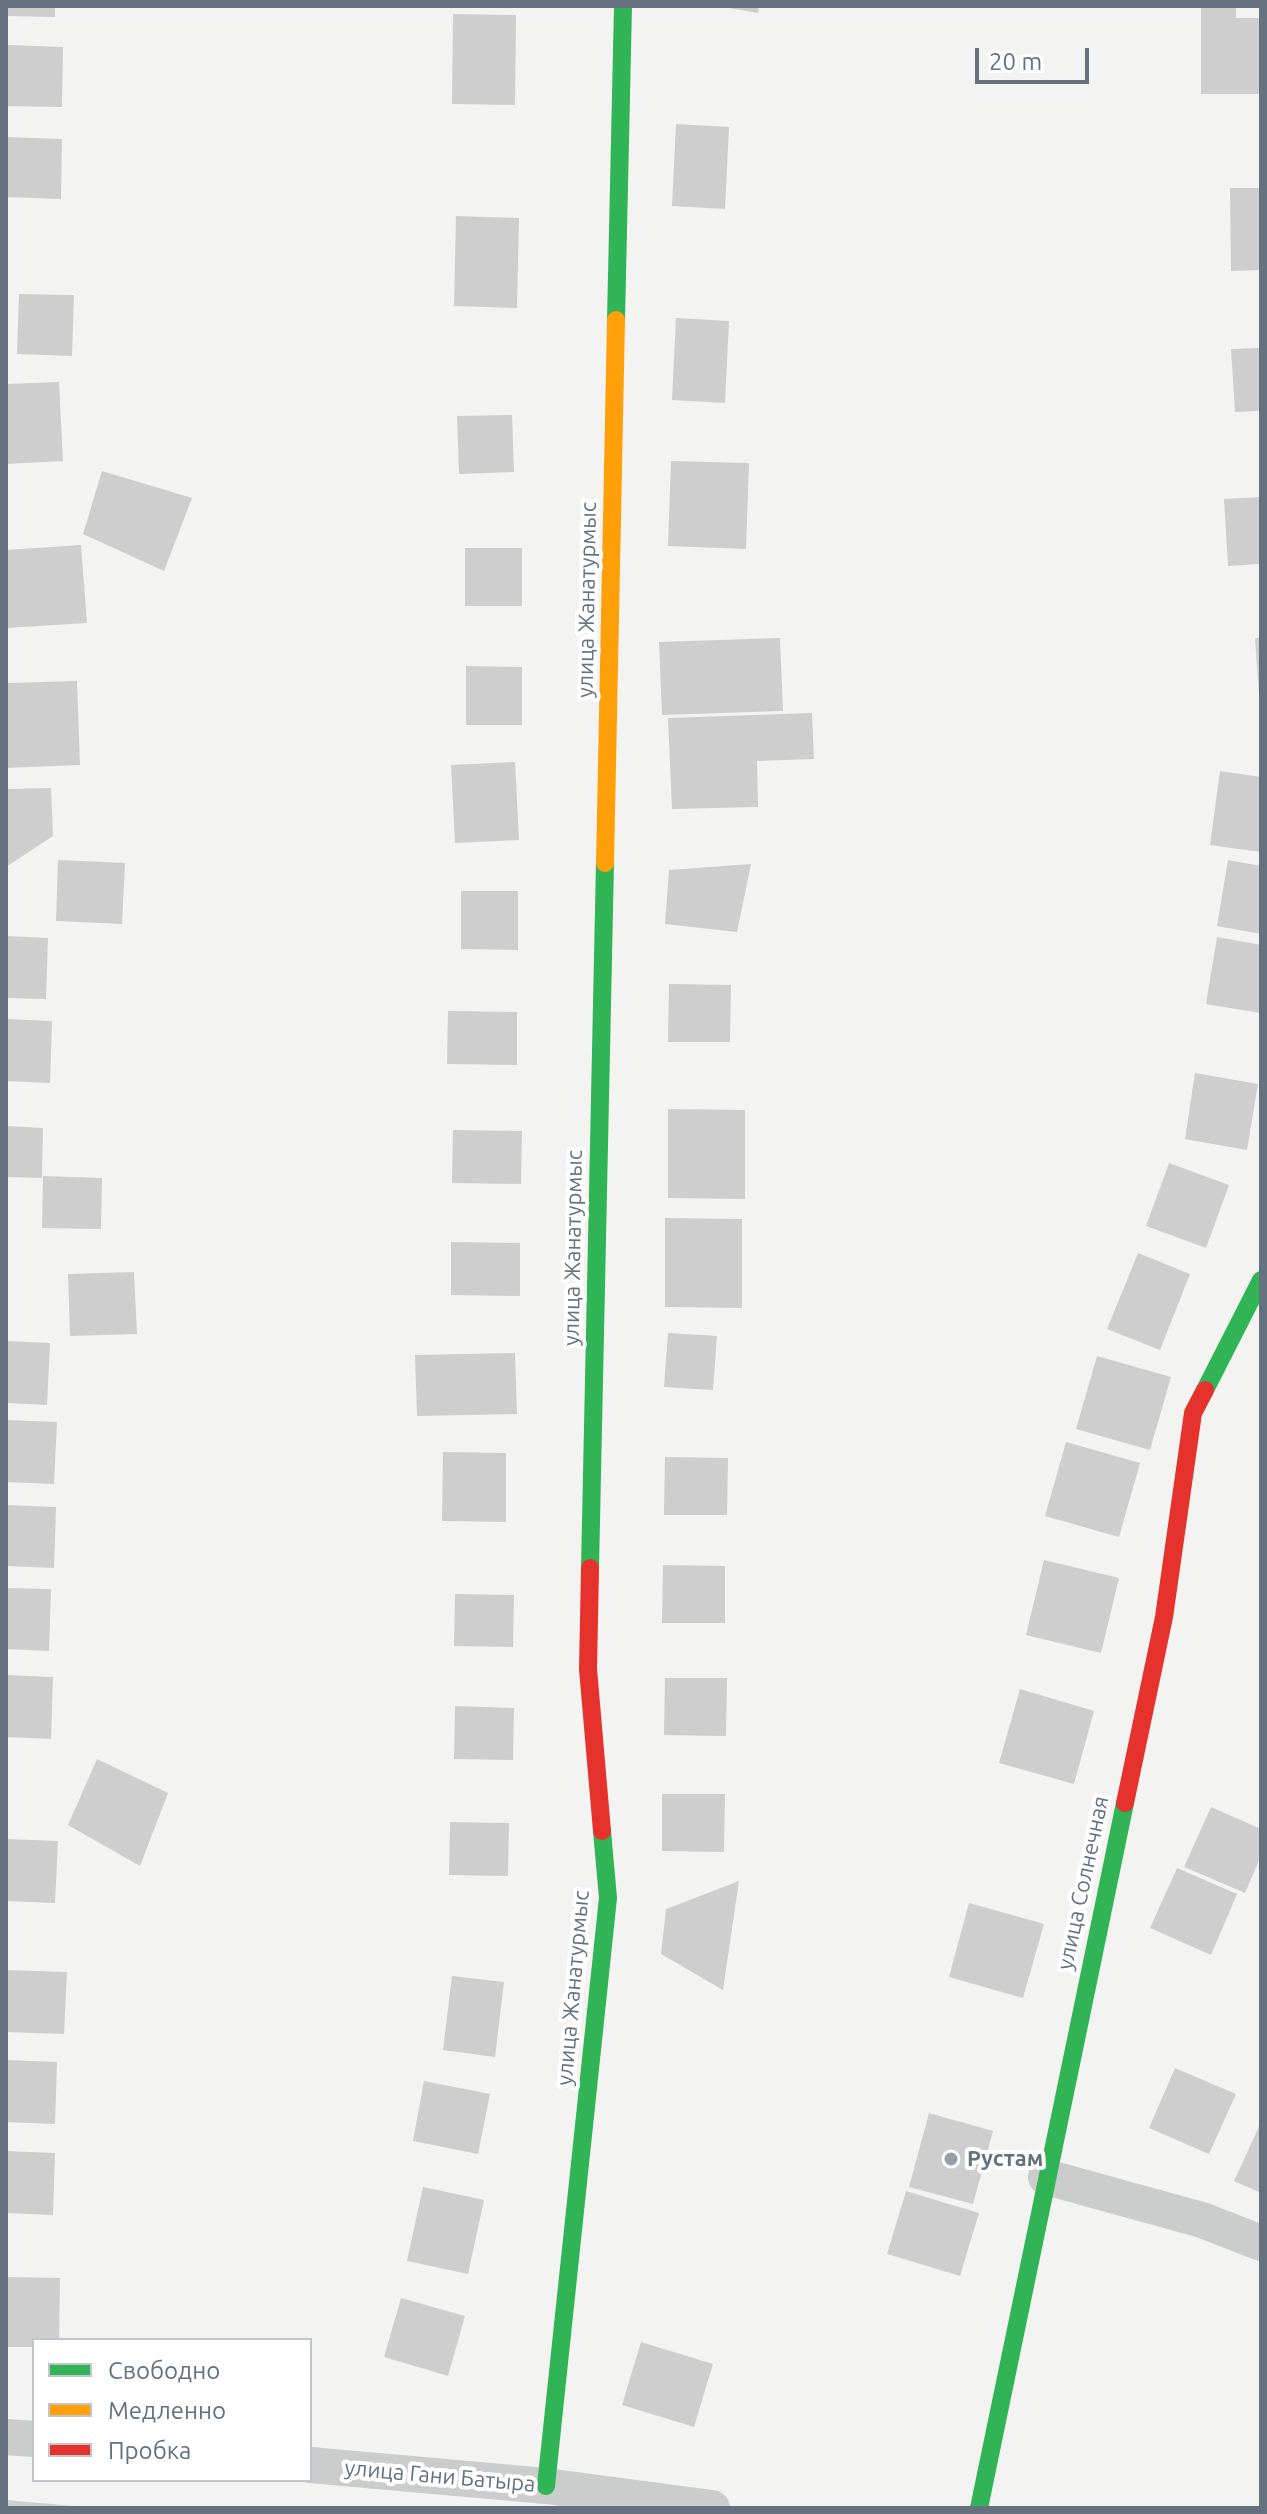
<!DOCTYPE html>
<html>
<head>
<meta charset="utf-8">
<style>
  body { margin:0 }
  #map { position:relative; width:1267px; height:2514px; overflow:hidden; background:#f3f3f1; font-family:Ubuntu,sans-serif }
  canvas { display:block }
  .frame { position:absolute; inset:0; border:8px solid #65717f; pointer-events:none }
  .legend { position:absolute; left:32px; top:2338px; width:280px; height:144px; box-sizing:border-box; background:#fff; border:2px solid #c1c6cc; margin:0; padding:10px 14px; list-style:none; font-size:24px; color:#65717f }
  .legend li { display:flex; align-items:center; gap:16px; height:40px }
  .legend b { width:40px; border:2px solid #c1c6cc }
  .scale { position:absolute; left:975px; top:48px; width:114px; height:36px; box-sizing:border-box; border:4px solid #65717f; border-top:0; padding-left:10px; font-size:24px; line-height:28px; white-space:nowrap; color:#65717f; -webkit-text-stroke:6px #fff; paint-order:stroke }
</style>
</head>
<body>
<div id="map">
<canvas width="1267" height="2514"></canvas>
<div class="frame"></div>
<ul class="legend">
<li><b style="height:10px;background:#30b455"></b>Свободно</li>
<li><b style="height:10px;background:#ff9f0a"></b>Медленно</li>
<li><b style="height:10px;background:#e5322d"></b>Пробка</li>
</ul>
<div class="scale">20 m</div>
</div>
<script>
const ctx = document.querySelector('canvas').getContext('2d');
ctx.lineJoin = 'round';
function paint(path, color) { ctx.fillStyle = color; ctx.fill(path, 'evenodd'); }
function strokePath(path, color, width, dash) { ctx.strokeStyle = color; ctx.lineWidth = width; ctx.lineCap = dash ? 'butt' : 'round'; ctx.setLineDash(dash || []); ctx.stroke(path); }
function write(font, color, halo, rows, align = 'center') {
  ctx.font = font + ' Ubuntu,sans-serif'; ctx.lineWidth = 8; ctx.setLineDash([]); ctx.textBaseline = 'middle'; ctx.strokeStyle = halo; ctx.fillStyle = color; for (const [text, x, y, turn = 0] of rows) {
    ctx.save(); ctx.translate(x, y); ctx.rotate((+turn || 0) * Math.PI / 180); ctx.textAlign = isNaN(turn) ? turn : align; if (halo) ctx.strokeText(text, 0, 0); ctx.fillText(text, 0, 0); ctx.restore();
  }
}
paint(new Path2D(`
  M 6,6 L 55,6 L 55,17 L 6,16 Z
  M 717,6 L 759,6 L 758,13 Z
  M 1201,6 L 1236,6 L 1236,18 L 1261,18 L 1261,94 L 1201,94 Z
  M 453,14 L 516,15 L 515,105 L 452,104 Z
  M 8,45 L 63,47 L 62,107 L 6,106 Z
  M 676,124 L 729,127 L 725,209 L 672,206 Z
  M 7,137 L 62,139 L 61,199 L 6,197 Z
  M 1230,188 L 1261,188 L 1261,270 L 1231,271 Z
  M 456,216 L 519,218 L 517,308 L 454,306 Z
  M 19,294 L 74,295 L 72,356 L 17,354 Z
  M 676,318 L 729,321 L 725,403 L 672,400 Z
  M 1261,348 L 1261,411 L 1235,412 L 1231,349 Z
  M 59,382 L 63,461 L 7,464 L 6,384 Z
  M 512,415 L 514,472 L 459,474 L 457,416 Z
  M 671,461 L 749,463 L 746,549 L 668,546 Z
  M 102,471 L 192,498 L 164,571 L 83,534 Z
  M 1261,497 L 1261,564 L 1228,566 L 1224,499 Z
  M 81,545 L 87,623 L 6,628 L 6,550 Z
  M 465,548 L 522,548 L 522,606 L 465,606 Z
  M 780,638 L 783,711 L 662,715 L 659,642 Z
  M 1255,638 L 1261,638 L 1261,695 L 1259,695 Z
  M 466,666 L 522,667 L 522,725 L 466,725 Z
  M 77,681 L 80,765 L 6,768 L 6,683 Z
  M 812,713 L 814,759 L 757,761 L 758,807 L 672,809 L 668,718 Z
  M 515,762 L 519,840 L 455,843 L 451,765 Z
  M 1220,771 L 1261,777 L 1261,852 L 1210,845 Z
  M 51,788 L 53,836 L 6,867 L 6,789 Z
  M 58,860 L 125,863 L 122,924 L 56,921 Z
  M 1228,860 L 1261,866 L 1261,934 L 1217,926 Z
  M 751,864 L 737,932 L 665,924 L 669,870 Z
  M 461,891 L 518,891 L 518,950 L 461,949 Z
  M 6,936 L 48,938 L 46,999 L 6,998 Z
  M 1217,937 L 1261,945 L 1261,1013 L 1206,1004 Z
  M 669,984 L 731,985 L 730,1042 L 668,1042 Z
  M 448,1011 L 517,1012 L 517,1065 L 447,1064 Z
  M 6,1019 L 52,1021 L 50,1083 L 6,1081 Z
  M 1195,1073 L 1258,1084 L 1247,1150 L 1185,1139 Z
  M 668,1109 L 745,1110 L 745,1199 L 668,1198 Z
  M 6,1126 L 43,1128 L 42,1178 L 6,1177 Z
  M 453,1130 L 522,1131 L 521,1184 L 452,1183 Z
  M 1169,1163 L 1229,1185 L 1206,1248 L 1146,1226 Z
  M 43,1176 L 102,1178 L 101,1229 L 42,1228 Z
  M 665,1218 L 742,1219 L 742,1308 L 665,1307 Z
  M 451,1242 L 520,1243 L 520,1296 L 451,1295 Z
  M 1138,1253 L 1190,1274 L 1160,1350 L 1107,1329 Z
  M 134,1272 L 137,1334 L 70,1336 L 68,1274 Z
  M 668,1333 L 717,1336 L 713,1390 L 664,1387 Z
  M 6,1341 L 50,1343 L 47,1405 L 6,1403 Z
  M 515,1353 L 517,1414 L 417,1416 L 415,1355 Z
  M 1097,1356 L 1171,1377 L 1150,1450 L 1076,1429 Z
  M 6,1420 L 57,1422 L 54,1484 L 6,1482 Z
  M 1066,1442 L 1140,1463 L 1119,1537 L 1045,1516 Z
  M 443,1452 L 506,1453 L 506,1522 L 442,1521 Z
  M 665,1457 L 728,1458 L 727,1515 L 664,1515 Z
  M 6,1505 L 56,1507 L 54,1568 L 6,1566 Z
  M 1044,1560 L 1119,1578 L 1101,1653 L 1026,1635 Z
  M 663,1565 L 725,1566 L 725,1623 L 662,1623 Z
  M 6,1588 L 51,1589 L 49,1651 L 6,1649 Z
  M 455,1594 L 514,1595 L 513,1647 L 454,1646 Z
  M 6,1675 L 53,1677 L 51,1739 L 6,1737 Z
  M 665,1678 L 727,1678 L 726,1736 L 664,1735 Z
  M 1020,1689 L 1094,1711 L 1074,1784 L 999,1763 Z
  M 455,1706 L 514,1708 L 513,1760 L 454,1759 Z
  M 97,1759 L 168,1793 L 140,1866 L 68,1825 Z
  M 662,1794 L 725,1794 L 724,1852 L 662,1851 Z
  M 1211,1807 L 1261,1829 L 1261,1856 L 1245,1893 L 1184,1867 Z
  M 450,1822 L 509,1823 L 508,1876 L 449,1875 Z
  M 6,1839 L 58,1841 L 55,1903 L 6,1901 Z
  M 1177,1868 L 1237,1894 L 1211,1955 L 1150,1928 Z
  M 739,1881 L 723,1990 L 661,1954 L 666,1909 Z
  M 969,1903 L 1044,1924 L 1023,1998 L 949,1977 Z
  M 6,1970 L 67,1972 L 64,2034 L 6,2032 Z
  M 452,1976 L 504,1982 L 495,2057 L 443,2050 Z
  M 6,2060 L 57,2062 L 55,2124 L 6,2122 Z
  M 1175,2068 L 1236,2094 L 1209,2154 L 1149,2128 Z
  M 424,2081 L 490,2094 L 478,2154 L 413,2141 Z
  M 929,2113 L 993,2131 L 973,2204 L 909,2187 Z
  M 1261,2122 L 1261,2193 L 1234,2181 Z
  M 6,2151 L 55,2153 L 53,2215 L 6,2213 Z
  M 423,2187 L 484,2200 L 468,2274 L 407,2261 Z
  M 906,2191 L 979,2213 L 960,2276 L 887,2254 Z
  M 6,2277 L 60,2278 L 59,2340 L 34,2340 L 34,2347 L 6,2347 Z
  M 401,2298 L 465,2316 L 448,2376 L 384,2357 Z
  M 641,2342 L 713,2364 L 694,2427 L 622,2405 Z
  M 6,2500 L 74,2506 L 74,2508 L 6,2508 Z`), '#cecece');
strokePath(new Path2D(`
  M 1046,2177 L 1202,2220 L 1261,2243
  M 6,2437 L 34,2439
  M 310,2465 L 546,2486 L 712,2508`), '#cbcccc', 36);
strokePath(new Path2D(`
  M 616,320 L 623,6
  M 1205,1390 L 1261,1280
  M 590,1568 L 605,863
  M 546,2486 L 608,1898 L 602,1831
  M 979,2508 L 1125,1803`), '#30b455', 18);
strokePath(new Path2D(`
  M 605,863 L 616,320`), '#ff9f0a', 18);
strokePath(new Path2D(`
  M 590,1568 L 588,1669 L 602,1831
  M 1125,1803 L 1164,1617 L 1193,1413 L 1205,1390`), '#e5322d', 18);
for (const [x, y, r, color] of [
  [951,2159,8,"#979ea7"]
]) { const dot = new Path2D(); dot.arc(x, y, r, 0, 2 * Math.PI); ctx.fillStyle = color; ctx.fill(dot); strokePath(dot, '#fff', 3); }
write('22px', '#65717f', '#fff', [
  ["улица Жанатурмыс",587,600,-89],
  ["улица Жанатурмыс",573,1248,-89],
  ["улица Солнечная",1083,1883,-78],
  ["улица Жанатурмыс",573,1988,-85],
  ["улица Гани Батыра",440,2476,5]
]);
write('bold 22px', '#65717f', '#fff', [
  ["Рустам",967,2159]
], 'left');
</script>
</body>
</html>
